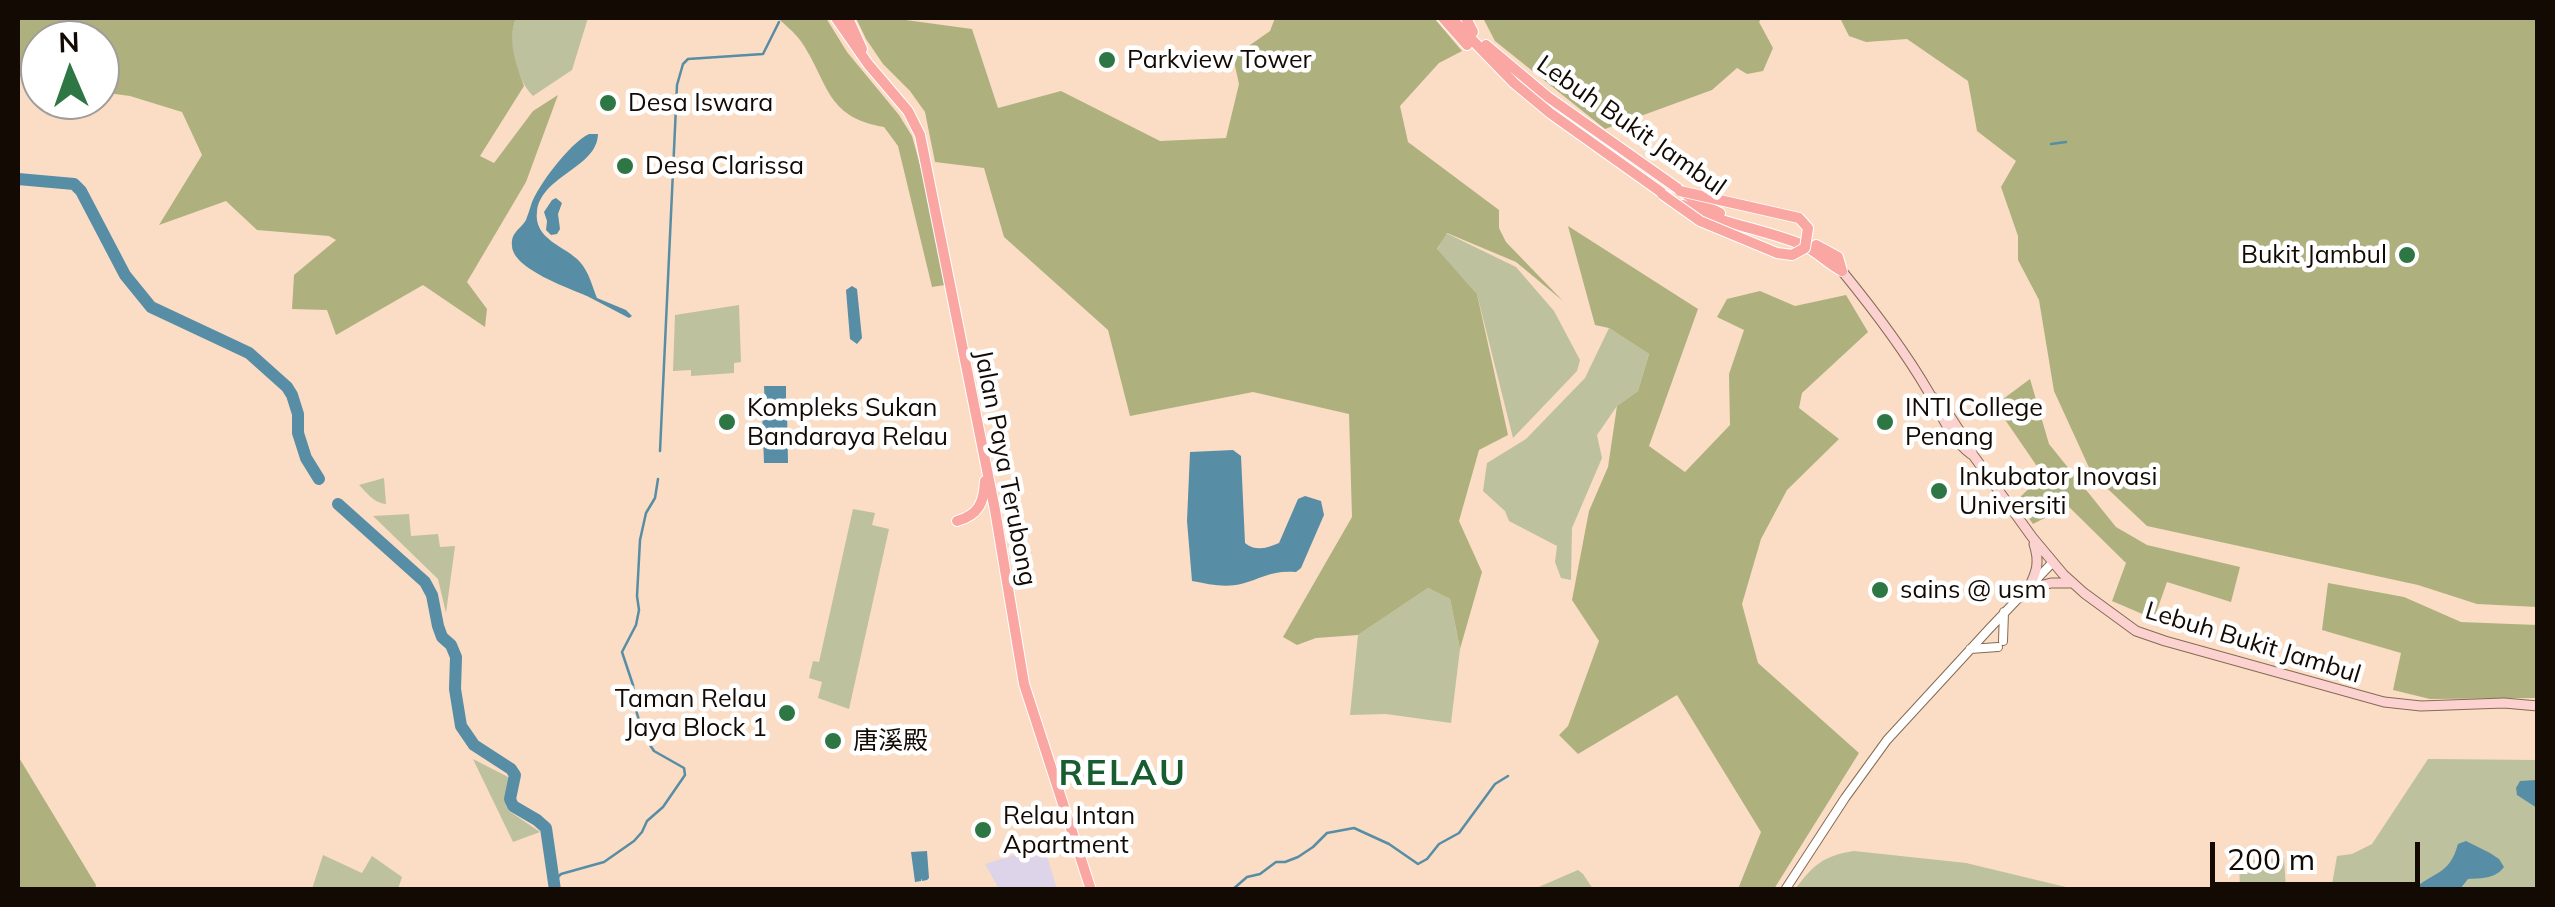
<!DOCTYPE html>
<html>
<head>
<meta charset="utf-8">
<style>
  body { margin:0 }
  #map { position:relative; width:2555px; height:907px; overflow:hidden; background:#faddc4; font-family:Mulish,sans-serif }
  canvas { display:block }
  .frame { position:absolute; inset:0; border:20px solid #130a03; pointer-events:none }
  .north { position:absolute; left:20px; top:20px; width:100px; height:100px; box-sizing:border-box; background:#fff; border:2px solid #a19d9a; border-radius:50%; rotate:358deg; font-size:28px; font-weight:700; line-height:40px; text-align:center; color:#130a03 }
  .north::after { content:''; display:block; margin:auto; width:35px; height:45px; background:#2e7745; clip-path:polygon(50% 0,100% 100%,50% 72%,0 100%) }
  .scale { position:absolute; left:2210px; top:842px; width:210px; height:45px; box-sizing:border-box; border:5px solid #130a03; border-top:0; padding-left:12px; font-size:30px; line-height:35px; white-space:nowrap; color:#130a03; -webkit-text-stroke:8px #fff; paint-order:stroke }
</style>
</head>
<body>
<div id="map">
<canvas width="2555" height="907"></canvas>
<div class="frame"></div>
<div class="north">N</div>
<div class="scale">200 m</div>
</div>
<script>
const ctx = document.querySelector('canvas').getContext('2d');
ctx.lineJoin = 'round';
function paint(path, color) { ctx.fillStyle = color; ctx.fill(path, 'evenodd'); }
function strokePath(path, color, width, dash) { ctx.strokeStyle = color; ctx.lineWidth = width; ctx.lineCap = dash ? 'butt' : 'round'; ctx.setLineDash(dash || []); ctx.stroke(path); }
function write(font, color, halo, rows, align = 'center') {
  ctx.font = font + ' Mulish,"Noto Sans SC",sans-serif'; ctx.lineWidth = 9; ctx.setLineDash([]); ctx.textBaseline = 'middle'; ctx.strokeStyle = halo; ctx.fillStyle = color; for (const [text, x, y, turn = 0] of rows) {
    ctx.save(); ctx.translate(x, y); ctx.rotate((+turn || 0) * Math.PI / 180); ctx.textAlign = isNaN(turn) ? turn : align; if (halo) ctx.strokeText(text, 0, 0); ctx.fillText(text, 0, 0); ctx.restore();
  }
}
paint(new Path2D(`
  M 1044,846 L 1057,889 L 999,889 L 985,864 Z`), '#ded4e9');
paint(new Path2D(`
  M 516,18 L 588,18 L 572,70 L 533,96 C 515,77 506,42 516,18 Z
  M 1446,233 L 1516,267 L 1554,311 L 1580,360 L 1577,371 L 1513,438 L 1477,294 L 1437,250 Z
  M 739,305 L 741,362 L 734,363 L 734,373 L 691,376 L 691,370 L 673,371 L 675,315 Z
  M 1609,328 L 1649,354 L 1638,391 L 1617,406 L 1597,435 L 1602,458 L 1572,528 L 1571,580 L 1561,578 L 1555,562 L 1557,546 L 1509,521 L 1505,511 L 1483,491 L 1487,463 L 1526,439 L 1585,378 Z
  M 384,478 L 386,504 C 374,503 367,493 359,485 Z
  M 853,509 L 875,513 L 872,525 L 889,529 L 849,709 L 818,698 L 822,682 L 809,678 L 813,661 L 819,662 Z
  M 409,514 L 411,536 L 438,534 L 440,547 L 455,546 L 446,613 L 438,579 L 373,516 Z
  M 1428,588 L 1450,599 L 1460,649 L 1451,723 L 1386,714 L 1350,715 L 1358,635 Z
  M 473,759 L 510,778 L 506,806 L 509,811 L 540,832 L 513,842 Z
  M 2428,759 L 2537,760 L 2537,889 L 2331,890 L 2337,856 L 2352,854 L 2372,844 Z
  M 1854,851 L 1966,863 L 2074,889 L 1795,889 C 1814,865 1822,856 1854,851 Z
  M 323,855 L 362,873 L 372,856 L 402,877 L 398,889 L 312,889 Z
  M 2284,858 L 2286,889 L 2240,889 L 2239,861 Z
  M 1578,870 L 1583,874 L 1593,889 L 1534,889 Z`), '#bec19e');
paint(new Path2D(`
  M 18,18 L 516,18 C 507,40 516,65 524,86 L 480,156 L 494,163 L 533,111 L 558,95 L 526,182 L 467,282 L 487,309 L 485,327 L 423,285 L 336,335 L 327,310 L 292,309 L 294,275 L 336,240 L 329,236 L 257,230 L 226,201 L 159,225 L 202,155 L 182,112 L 130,96 L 100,92 L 100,40 L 40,40 L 40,83 L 18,76 Z
  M 778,18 L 826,18 L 847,52 L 899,115 L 912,136 L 924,179 L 945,285 L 932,287 L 898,146 L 884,127 C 824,117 829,81 800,40 C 794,32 785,25 778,18 Z
  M 856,18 L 891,18 L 972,29 L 998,108 L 1061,91 L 1160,141 L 1226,138 L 1239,84 L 1233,57 L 1270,31 L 1275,18 L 1434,18 L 1462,51 L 1439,63 L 1400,106 L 1408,142 L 1499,210 L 1499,228 L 1506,242 L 1563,301 L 1516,262 L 1447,233 L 1437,249 L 1477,294 L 1508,435 L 1479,450 L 1459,521 L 1482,572 L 1460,649 L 1450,599 L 1428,588 L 1358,635 L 1316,638 L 1297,645 L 1283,637 L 1352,517 L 1349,414 L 1253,392 L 1130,416 L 1108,330 L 1004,237 L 984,168 L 935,162 L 925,112 L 910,91 L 883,64 L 866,39 Z
  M 1483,18 L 1762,18 L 1759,22 L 1773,48 L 1763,71 L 1747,74 L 1737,68 L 1712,90 L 1605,129 L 1495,41 Z
  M 1840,18 L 2537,18 L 2537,607 L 2477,604 L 2418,585 L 2147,526 L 2092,474 L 2054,391 L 2039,300 L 2018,260 L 2018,236 L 2001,187 L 2016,161 L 1977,131 L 1968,81 L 1907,39 L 1866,42 L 1849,36 Z
  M 1568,226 L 1698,309 L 1649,446 L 1685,472 L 1730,425 L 1729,374 L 1744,330 L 1717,317 L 1727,299 L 1760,291 L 1795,306 L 1846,295 L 1868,332 L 1802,393 L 1799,408 L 1839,439 L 1787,490 L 1761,539 L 1742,604 L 1758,663 L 1859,753 L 1774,889 L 1738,889 L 1761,832 L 1677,695 L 1578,754 L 1559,735 L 1568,726 L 1599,641 L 1572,600 L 1589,511 L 1608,467 L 1617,406 L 1638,391 L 1649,354 L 1609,328 L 1595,325 Z
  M 2030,379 L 2049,444 L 2116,527 L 2147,545 L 2240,567 L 2231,602 L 2167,582 L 2154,619 L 2112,601 L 2126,563 L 2068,506 L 2033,524 L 2016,501 L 2043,475 L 1995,405 Z
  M 2328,583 L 2404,597 L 2461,622 L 2537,625 L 2537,698 L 2430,699 L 2393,690 L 2401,653 L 2322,630 Z
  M 18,756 L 96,885 L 95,889 L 18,889 Z`), '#aeb17e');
paint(new Path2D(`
  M 589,134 L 598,134 C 597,168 542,175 537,211 C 533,240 566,246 580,262 C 589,272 592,286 597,298 L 626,310 L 632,316 L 629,318 C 615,311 601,303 587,296 C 569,288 513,269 512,246 C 511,232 519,231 526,220 C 527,217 530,209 531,205 C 538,185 570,143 589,134 Z
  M 556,198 L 562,203 L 558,214 L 560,229 L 557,234 L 551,235 L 546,230 L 547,221 L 544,212 L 552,200 Z
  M 852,286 L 857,289 L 862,338 L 857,344 L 850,339 L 846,290 Z
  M 764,386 L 786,386 L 786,405 L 765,406 Z
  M 762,410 L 787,410 L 788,463 L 764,463 Z
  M 1233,450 L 1241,456 L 1245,543 C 1256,552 1267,548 1279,543 L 1298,499 L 1305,496 L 1321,501 L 1324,515 L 1301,568 L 1296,572 C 1271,570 1263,578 1241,584 C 1225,588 1208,584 1192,581 L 1187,521 L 1190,452 Z
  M 2537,780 L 2538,780 L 2537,808 L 2517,795 L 2516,788 L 2520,781 Z
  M 2466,841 L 2490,853 L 2499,859 L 2504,867 C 2495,879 2482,878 2468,879 L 2460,889 L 2414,889 C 2434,871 2449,876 2458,844 Z
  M 927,851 L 929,878 L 927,880 L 922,881 L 921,878 L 921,881 L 915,882 L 911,852 Z`), '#578da5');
strokePath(new Path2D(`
  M 2051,144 L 2066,142
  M 660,451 L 677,85 L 683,64 L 688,59 L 763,54 L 779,22
  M 552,883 L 561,874 L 604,862 L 634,841 L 642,832 L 647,821 L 663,807 L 685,775 L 684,768 L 654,751 L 644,736 L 635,707 L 633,685 L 622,652 L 636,625 L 639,610 L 637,596 L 640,540 L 646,513 L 655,498 L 658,479
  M 1232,890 L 1247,877 L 1260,874 L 1276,862 L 1285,862 L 1298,857 L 1313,847 L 1327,833 L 1354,828 L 1389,844 L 1418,864 L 1427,859 L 1439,844 L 1459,833 L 1495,784 L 1508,776`), '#578da5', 2.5);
strokePath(new Path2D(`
  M 18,179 L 74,184 L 81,191 L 125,275 L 151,307 L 249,353 L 287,387 L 292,395 L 298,414 L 298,433 L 306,458 L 319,479
  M 338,504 L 425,582 L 432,595 L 438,626 L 442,637 L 451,645 L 456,657 L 455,689 L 461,726 L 474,745 L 511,769 L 515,775 L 510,799 L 513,806 L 537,820 L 546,828 L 555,890`), '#578da5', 12);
const tertiary = new Path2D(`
  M 2003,641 L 2004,612
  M 1970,649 L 1998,647
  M 1785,890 L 1845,798 L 1887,740 L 1990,628 L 2053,562`);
const secondary = new Path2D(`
  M 1842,271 C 1873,309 1903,348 1928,391 C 1940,411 1950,439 1971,454
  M 1932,397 L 1940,401 L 1970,447 L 1973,455 L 2032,537 L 2063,574 L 2084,593 L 2136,631 L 2165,641 L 2384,702 L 2421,706 L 2504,703 L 2538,706
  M 2028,589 C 2037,572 2040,562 2034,544
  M 2028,589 L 2051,583 L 2073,583`);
const primary = new Path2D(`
  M 836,18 L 868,64 L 908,111 L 920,135 L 995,510 L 1024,684 L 1091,890
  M 848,18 L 862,49
  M 1443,18 L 1467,45
  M 1451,18 L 1514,83 L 1550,113 L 1668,197
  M 1466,18 L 1473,32
  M 1486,45 L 1548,97 L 1697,202 L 1720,213
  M 1683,205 C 1721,224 1764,229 1803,245 C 1818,252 1828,264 1842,271
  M 1816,245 L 1838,257 L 1842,271
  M 957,521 C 979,515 984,502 985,481`);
strokePath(tertiary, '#846b54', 10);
strokePath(secondary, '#846b54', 11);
strokePath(primary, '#fff', 12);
strokePath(tertiary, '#fff', 8);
strokePath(secondary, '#fcd2d0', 9);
strokePath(primary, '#faa6a2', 10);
const primaryBridge = new Path2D(`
  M 1662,194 L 1700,221 L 1777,253 L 1792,255 L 1805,248 L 1808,228 L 1799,218 L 1680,191`);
strokePath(primaryBridge, '#fff', 12, []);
strokePath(primaryBridge, '#faa6a2', 10);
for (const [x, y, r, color] of [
  [1107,60,10,"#2e7745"],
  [608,103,10,"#2e7745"],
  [625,166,10,"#2e7745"],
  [2407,255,10,"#2e7745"],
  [727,422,10,"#2e7745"],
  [1885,422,10,"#2e7745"],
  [1939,491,10,"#2e7745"],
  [1880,590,10,"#2e7745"],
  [787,713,10,"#2e7745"],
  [833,741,10,"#2e7745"],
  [983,830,10,"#2e7745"]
]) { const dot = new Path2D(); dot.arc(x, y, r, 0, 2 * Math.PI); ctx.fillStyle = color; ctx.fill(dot); strokePath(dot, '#fff', 4); }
write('25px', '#130a03', '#fff', [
  ["Parkview Tower",1127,60],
  ["Desa Iswara",628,103],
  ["Desa Clarissa",645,166],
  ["Bukit Jambul",2387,255,"right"],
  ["Kompleks Sukan",747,408],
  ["Bandaraya Relau",747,437],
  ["INTI College",1905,408],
  ["Penang",1905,437],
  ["Inkubator Inovasi",1959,477],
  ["Universiti",1959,506],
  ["sains @ usm",1900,590],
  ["Taman Relau",767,699,"right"],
  ["Jaya Block 1",767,728,"right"],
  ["唐溪殿",853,741],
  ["Relau Intan",1003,816],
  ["Apartment",1003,845]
], 'left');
write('25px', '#130a03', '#fff', [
  ["Lebuh Bukit Jambul",1631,126,35],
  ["Jalan Paya Terubong",1005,468,79],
  ["Lebuh Bukit Jambul",2253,643,17]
]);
ctx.letterSpacing = '2.5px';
write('bold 35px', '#185d30', '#fff', [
  ["RELAU",1123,774]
]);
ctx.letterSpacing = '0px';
</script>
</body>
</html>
